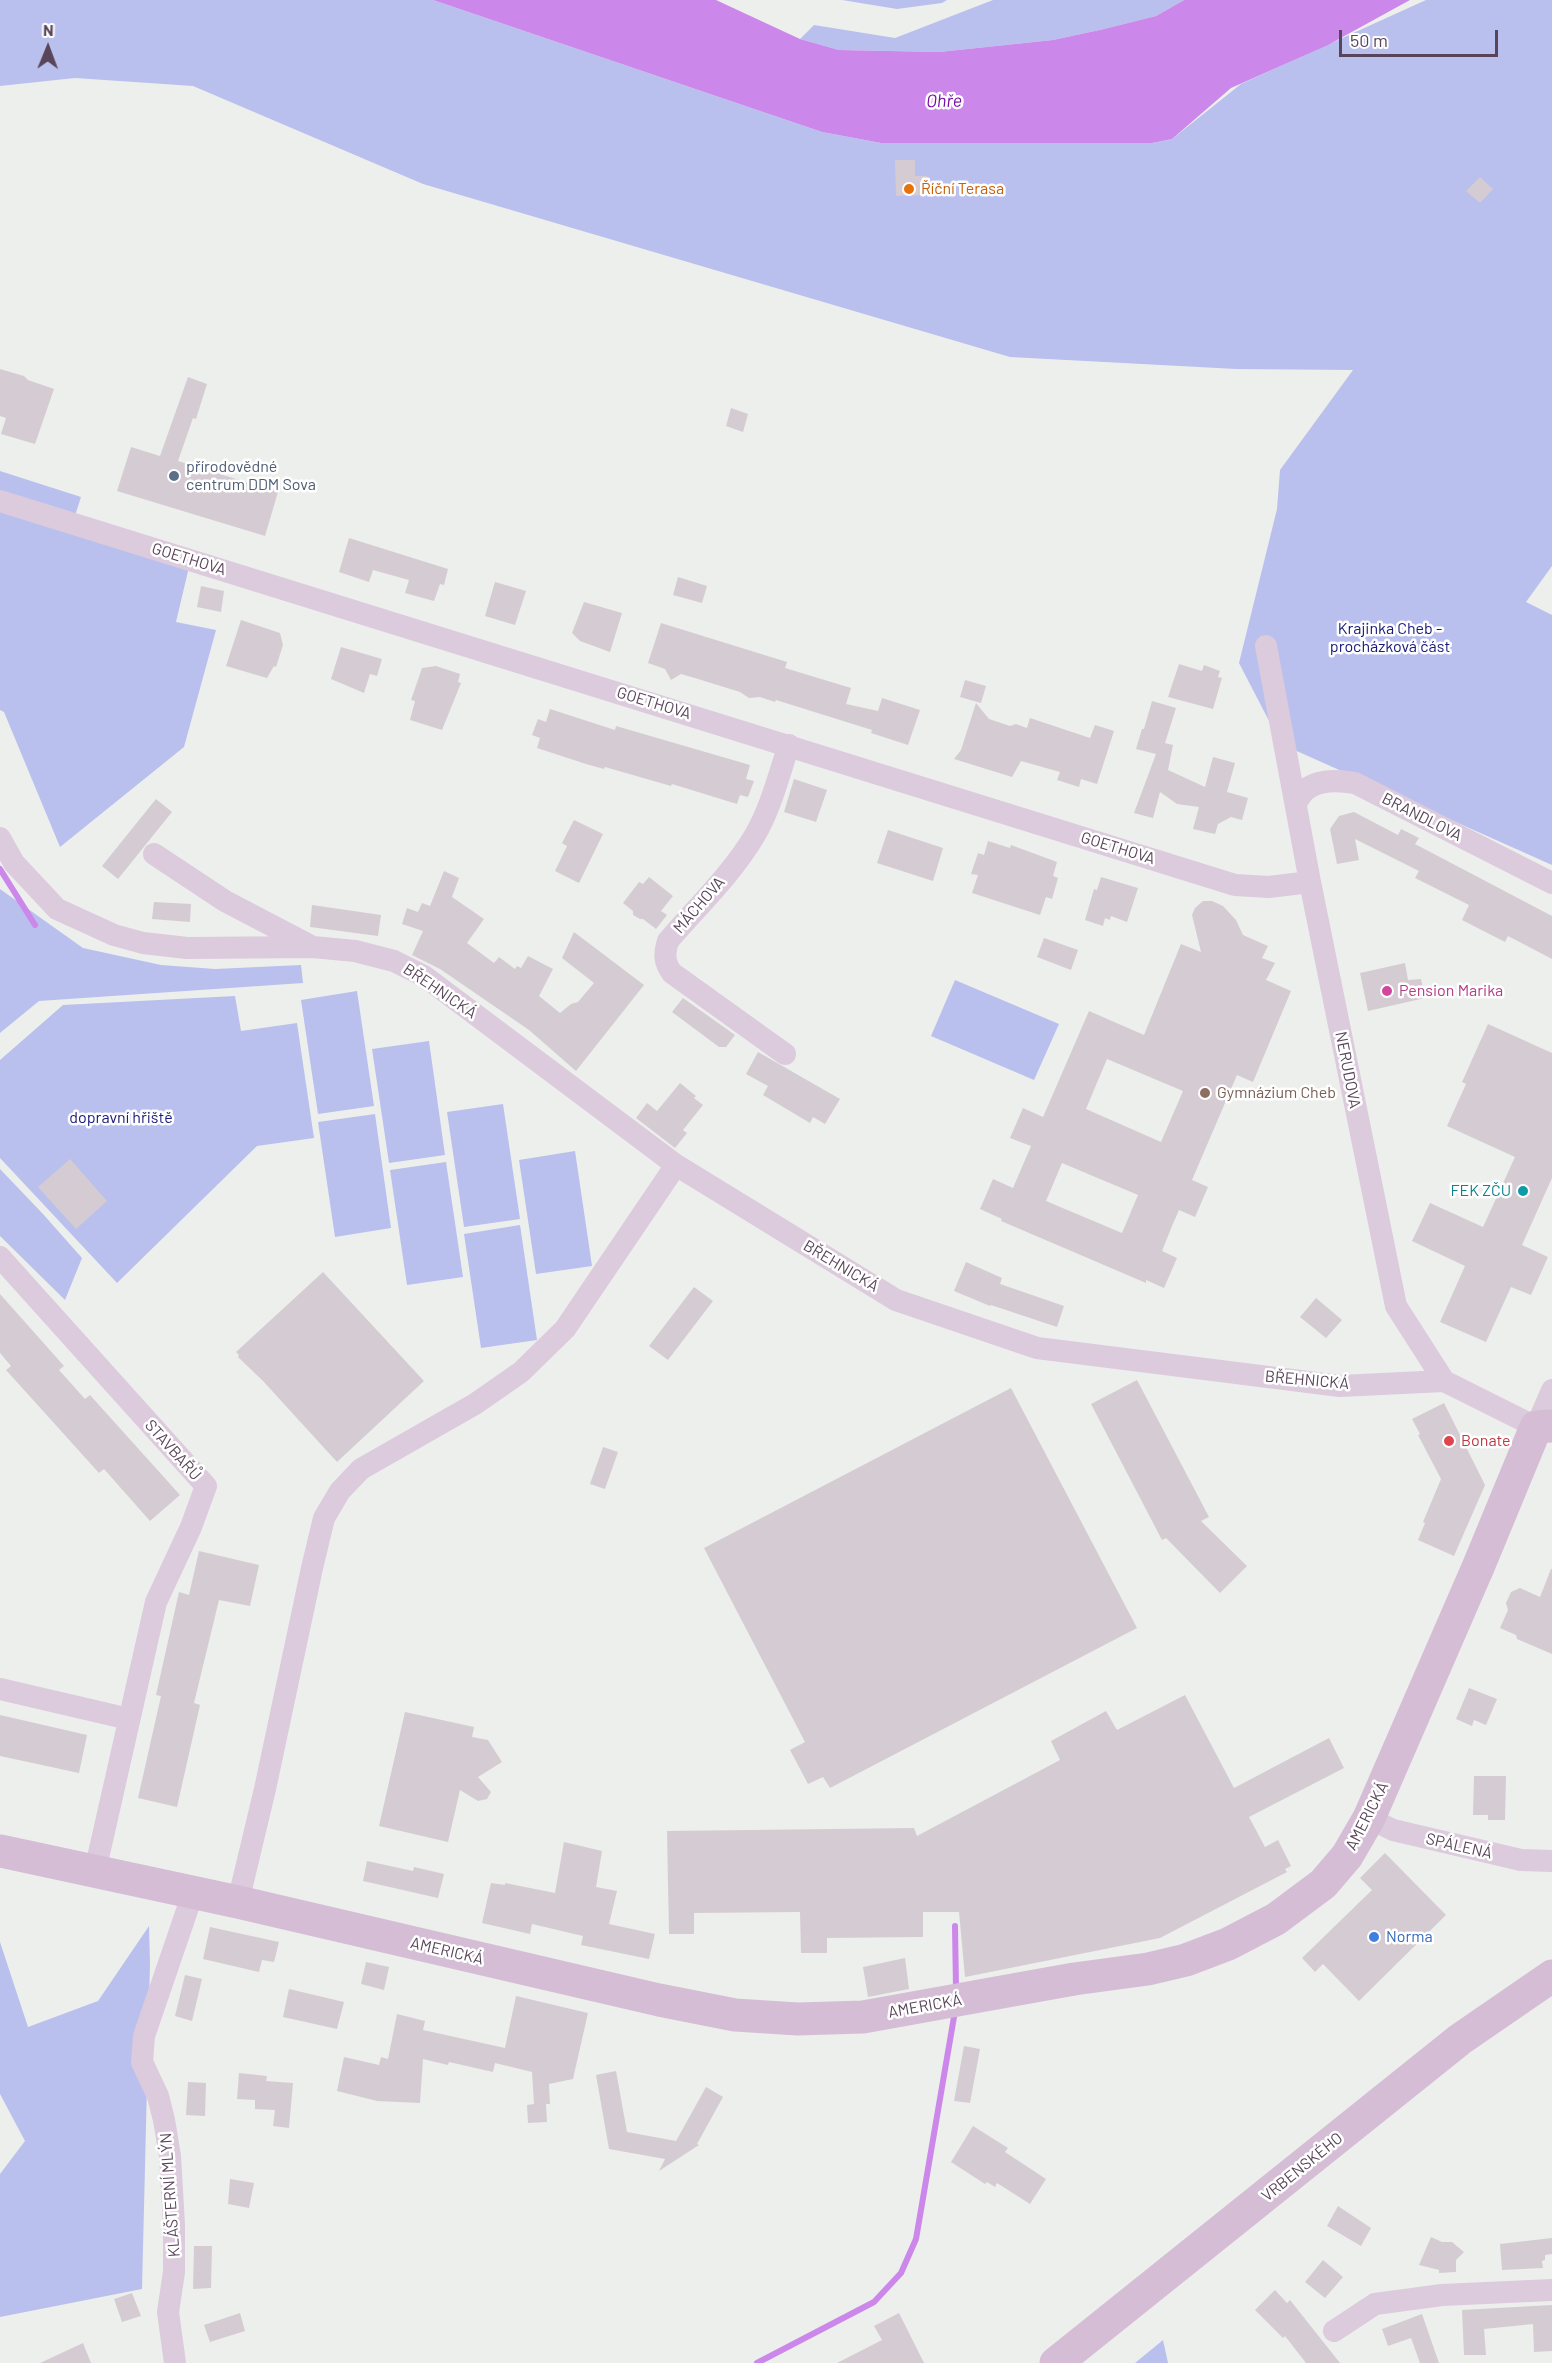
<!DOCTYPE html>
<html>
<head>
<meta charset="utf-8">
<style>
  body { margin:0 }
  #map { position:relative; width:1552px; height:2363px; overflow:hidden; background:#edefec; font-family:Barlow,sans-serif }
  canvas { display:block }
  .north { position:absolute; left:18px; top:18px; width:60px; height:60px; -webkit-text-stroke:4px #fff; paint-order:stroke; rotate:1deg; font-size:16px; font-weight:700; line-height:24px; text-align:center; color:#584559 }
  .north::after { content:''; display:block; margin:auto; width:21px; height:27px; background:#584559; clip-path:polygon(50% 0,100% 100%,50% 72%,0 100%) }
  .scale { position:absolute; left:1339px; top:30px; width:159px; height:27px; box-sizing:border-box; border:3px solid #584559; border-top:0; padding-left:8px; font-size:18px; line-height:21px; white-space:nowrap; color:#584559; -webkit-text-stroke:4px #fff; paint-order:stroke }
</style>
</head>
<body>
<div id="map">
<canvas width="1552" height="2363"></canvas>
<div class="north">N</div>
<div class="scale">50 m</div>
</div>
<script>
const ctx = document.querySelector('canvas').getContext('2d');
ctx.lineJoin = 'round';
function paint(path, color) { ctx.fillStyle = color; ctx.fill(path, 'evenodd'); }
function strokePath(path, color, width, dash) { ctx.strokeStyle = color; ctx.lineWidth = width; ctx.lineCap = dash ? 'butt' : 'round'; ctx.setLineDash(dash || []); ctx.stroke(path); }
function write(font, color, halo, rows, align = 'center') {
  ctx.font = font + ' Barlow,sans-serif'; ctx.lineWidth = 5; ctx.setLineDash([]); ctx.textBaseline = 'middle'; ctx.strokeStyle = halo; ctx.fillStyle = color; for (const [text, x, y, turn = 0] of rows) {
    ctx.save(); ctx.translate(x, y); ctx.rotate((+turn || 0) * Math.PI / 180); ctx.textAlign = isNaN(turn) ? turn : align; if (halo) ctx.strokeText(text, 0, 0); ctx.fillText(text, 0, 0); ctx.restore();
  }
}
paint(new Path2D(`
  M 0,0 L 433,0 L 822,132 L 881,143 L 1152,143 L 1172,139 L 1241,84 L 1426,0 L 1552,0 L 1552,566 L 1526,602 L 1552,615 L 1552,865 L 1281,744 L 1239,663 L 1277,509 L 1280,470 L 1353,370 L 1236,369 L 1010,357 L 423,184 L 193,86 L 75,78 L 0,86 Z
  M 842,0 L 947,0 L 942,3 L 897,9 Z
  M 993,0 L 1184,0 L 1156,16 L 1104,29 L 1053,40 L 939,52 L 839,50 L 800,39 L 814,25 L 895,38 Z
  M 0,471 L 81,497 L 71,528 L 189,567 L 176,622 L 216,630 L 184,747 L 60,847 L 4,712 L 0,710 Z
  M 0,889 L 83,948 L 161,965 L 215,969 L 301,965 L 303,983 L 39,1001 L 0,1033 Z
  M 955,980 L 1059,1024 L 1034,1080 L 931,1036 Z
  M 357,991 L 374,1106 L 318,1114 L 301,1000 Z
  M 235,996 L 241,1031 L 297,1023 L 314,1138 L 257,1146 L 117,1283 L 0,1158 L 0,1060 L 63,1005 Z
  M 429,1041 L 445,1155 L 389,1163 L 372,1049 Z
  M 503,1104 L 520,1219 L 464,1227 L 447,1112 Z
  M 375,1114 L 391,1228 L 335,1237 L 318,1122 Z
  M 575,1151 L 592,1266 L 536,1274 L 519,1160 Z
  M 446,1162 L 463,1277 L 407,1285 L 390,1170 Z
  M 0,1169 L 43,1214 L 82,1258 L 65,1300 L 0,1236 Z
  M 520,1225 L 537,1340 L 481,1348 L 464,1234 Z
  M 149,1926 L 150,1963 L 142,2289 L 0,2317 L 0,2174 L 25,2141 L 0,2094 L 0,1942 L 28,2027 L 98,2001 Z
  M 1163,2340 L 1168,2363 L 1135,2363 Z`), '#bac0ed');
paint(new Path2D(`
  M 433,0 L 716,0 L 800,39 L 839,50 L 939,52 L 1053,40 L 1104,29 L 1156,16 L 1184,0 L 1410,0 L 1328,45 L 1231,88 L 1172,139 L 1152,143 L 881,143 L 822,132 Z`), '#cc87ea');
strokePath(new Path2D(`
  M 0,869 L 35,925
  M 955,1926 L 956,1989
  M 757,2363 L 874,2302 L 901,2273 L 916,2239 L 955,2011`), '#cc87ea', 6);
paint(new Path2D(`
  M 895,160 L 915,160 L 915,176 L 927,176 L 928,195 L 896,196 Z
  M 1480,177 L 1493,189 L 1480,203 L 1466,191 Z
  M 0,369 L 24,376 L 28,380 L 54,389 L 35,444 L 1,434 L 6,418 L 0,416 Z
  M 188,377 L 207,384 L 196,419 L 193,418 L 178,461 L 278,492 L 265,536 L 117,491 L 131,447 L 160,456 Z
  M 731,408 L 748,414 L 743,432 L 726,426 Z
  M 349,538 L 448,569 L 444,585 L 440,584 L 434,601 L 405,593 L 409,580 L 373,570 L 369,582 L 339,572 Z
  M 678,577 L 707,586 L 702,603 L 673,595 Z
  M 495,582 L 526,591 L 515,625 L 485,616 Z
  M 201,586 L 224,591 L 221,612 L 197,607 Z
  M 584,602 L 622,613 L 610,652 L 580,641 L 572,633 Z
  M 241,620 L 280,633 L 283,645 L 276,667 L 274,666 L 267,678 L 226,666 Z
  M 661,623 L 787,662 L 785,668 L 851,688 L 846,704 L 878,711 L 882,698 L 920,710 L 908,745 L 871,733 L 872,730 L 776,700 L 775,702 L 760,697 L 749,698 L 740,692 L 698,679 L 681,674 L 671,680 L 665,669 L 648,663 Z
  M 341,647 L 382,659 L 377,676 L 370,674 L 364,693 L 331,679 Z
  M 1179,664 L 1202,671 L 1204,665 L 1220,671 L 1218,677 L 1222,678 L 1213,709 L 1168,697 Z
  M 436,666 L 460,674 L 458,682 L 461,683 L 442,730 L 410,720 L 415,701 L 411,700 L 422,668 Z
  M 965,680 L 986,686 L 981,703 L 960,697 Z
  M 1152,701 L 1176,708 L 1165,743 L 1173,745 L 1168,770 L 1205,787 L 1213,757 L 1235,763 L 1227,792 L 1248,798 L 1242,820 L 1231,817 L 1218,824 L 1215,834 L 1193,829 L 1199,807 L 1177,804 L 1160,792 L 1153,818 L 1134,813 L 1156,754 L 1136,749 L 1142,729 L 1144,729 Z
  M 976,703 L 989,719 L 1010,726 L 1016,724 L 1027,728 L 1030,718 L 1090,738 L 1095,725 L 1114,731 L 1097,784 L 1081,779 L 1079,787 L 1057,780 L 1060,772 L 1021,761 L 1012,777 L 954,759 L 961,750 Z
  M 550,709 L 615,730 L 616,726 L 750,765 L 746,779 L 754,781 L 748,797 L 740,795 L 737,804 L 672,784 L 671,786 L 605,767 L 604,769 L 586,764 L 537,748 L 540,738 L 532,735 L 538,719 L 546,722 Z
  M 794,779 L 827,790 L 816,822 L 784,812 Z
  M 156,799 L 172,812 L 118,879 L 102,866 Z
  M 1354,812 L 1398,835 L 1401,829 L 1419,838 L 1415,844 L 1552,916 L 1552,959 L 1508,936 L 1505,942 L 1462,920 L 1469,905 L 1415,878 L 1419,871 L 1355,839 L 1359,860 L 1337,864 L 1330,829 L 1339,816 Z
  M 574,820 L 603,834 L 579,883 L 555,871 L 567,846 L 562,843 Z
  M 888,830 L 943,848 L 933,881 L 877,863 Z
  M 988,841 L 1010,848 L 1011,845 L 1057,862 L 1053,876 L 1058,878 L 1052,899 L 1046,897 L 1040,915 L 972,893 L 978,875 L 971,874 L 978,853 L 984,855 Z
  M 444,871 L 459,878 L 452,897 L 484,919 L 467,943 L 494,963 L 499,957 L 515,969 L 517,966 L 521,968 L 528,956 L 553,969 L 539,996 L 560,1013 L 571,1004 L 578,1002 L 594,983 L 562,958 L 574,932 L 644,985 L 576,1071 L 529,1030 L 440,969 L 412,955 L 423,931 L 402,924 L 407,908 L 418,912 L 422,903 L 430,906 Z
  M 649,877 L 673,896 L 661,911 L 667,915 L 656,929 L 643,919 L 640,919 L 633,915 L 633,911 L 623,903 L 639,882 L 643,884 Z
  M 1101,877 L 1138,888 L 1127,922 L 1111,916 L 1110,920 L 1105,918 L 1103,926 L 1085,920 L 1094,889 L 1097,890 Z
  M 1203,901 L 1212,901 L 1223,906 L 1236,920 L 1243,935 L 1268,946 L 1262,958 L 1275,963 L 1266,980 L 1291,991 L 1253,1082 L 1237,1075 L 1192,1180 L 1208,1187 L 1195,1217 L 1179,1210 L 1172,1226 L 1162,1251 L 1177,1258 L 1164,1288 L 1146,1280 L 1146,1283 L 1001,1221 L 1002,1219 L 980,1209 L 993,1179 L 1013,1188 L 1031,1146 L 1010,1138 L 1023,1108 L 1043,1117 L 1089,1011 L 1144,1035 L 1181,944 L 1201,952 L 1192,915 L 1195,908 ZM 1107,1059 L 1183,1091 L 1161,1142 L 1086,1109 ZM 1062,1163 L 1138,1195 L 1122,1233 L 1046,1201 Z
  M 154,902 L 191,904 L 190,922 L 152,919 Z
  M 312,905 L 381,915 L 378,936 L 310,927 Z
  M 1044,938 L 1078,950 L 1071,970 L 1037,957 Z
  M 1405,963 L 1408,980 L 1421,979 L 1425,998 L 1368,1011 L 1360,973 Z
  M 683,998 L 735,1035 L 726,1047 L 719,1047 L 672,1012 Z
  M 1488,1024 L 1552,1053 L 1552,1178 L 1522,1245 L 1548,1257 L 1531,1295 L 1511,1287 L 1486,1342 L 1440,1322 L 1465,1266 L 1412,1241 L 1430,1203 L 1483,1227 L 1515,1157 L 1447,1126 L 1466,1084 L 1462,1082 Z
  M 758,1052 L 840,1099 L 825,1124 L 813,1117 L 810,1123 L 763,1095 L 768,1086 L 746,1074 Z
  M 680,1083 L 696,1096 L 694,1098 L 703,1105 L 683,1130 L 687,1133 L 675,1148 L 636,1118 L 647,1103 L 657,1111 Z
  M 70,1159 L 107,1201 L 76,1229 L 38,1187 Z
  M 966,1262 L 1002,1278 L 1000,1284 L 1064,1306 L 1057,1327 L 991,1305 L 990,1306 L 954,1291 Z
  M 323,1272 L 424,1381 L 337,1462 L 263,1381 L 238,1357 L 239,1355 L 236,1352 Z
  M 694,1287 L 713,1301 L 668,1360 L 649,1346 Z
  M 0,1294 L 64,1366 L 59,1370 L 85,1399 L 90,1395 L 180,1495 L 150,1521 L 104,1469 L 99,1473 L 6,1370 L 11,1366 L 0,1353 Z
  M 1316,1298 L 1342,1320 L 1326,1338 L 1300,1317 Z
  M 1137,1380 L 1209,1517 L 1201,1521 L 1247,1566 L 1220,1593 L 1166,1538 L 1162,1540 L 1091,1404 Z
  M 1011,1388 L 1137,1628 L 830,1788 L 823,1777 L 808,1784 L 790,1750 L 805,1742 L 704,1548 Z
  M 1444,1403 L 1485,1485 L 1454,1556 L 1418,1540 L 1425,1523 L 1423,1522 L 1441,1479 L 1418,1435 L 1420,1434 L 1412,1419 Z
  M 603,1447 L 618,1452 L 605,1489 L 590,1484 Z
  M 199,1551 L 259,1565 L 250,1606 L 219,1600 L 194,1703 L 200,1705 L 177,1807 L 138,1798 L 161,1696 L 156,1695 L 179,1592 L 189,1595 Z
  M 1551,1569 L 1552,1569 L 1552,1654 L 1517,1639 L 1516,1635 L 1500,1628 L 1508,1610 L 1506,1603 L 1511,1592 L 1520,1588 L 1540,1597 Z
  M 1469,1688 L 1497,1699 L 1486,1725 L 1474,1720 L 1472,1726 L 1456,1719 Z
  M 1185,1695 L 1234,1788 L 1329,1738 L 1344,1768 L 1249,1817 L 1265,1847 L 1278,1840 L 1291,1866 L 1285,1869 L 1287,1872 L 1160,1938 L 965,1977 L 959,1912 L 923,1912 L 923,1937 L 827,1938 L 827,1953 L 801,1953 L 800,1912 L 694,1913 L 694,1934 L 669,1934 L 667,1831 L 914,1828 L 917,1836 L 1060,1760 L 1051,1741 L 1106,1711 L 1117,1730 Z
  M 405,1712 L 474,1727 L 472,1737 L 488,1740 L 502,1762 L 478,1777 L 491,1792 L 487,1799 L 478,1801 L 460,1790 L 448,1842 L 379,1826 Z
  M 0,1715 L 87,1735 L 79,1773 L 0,1756 Z
  M 1474,1776 L 1506,1776 L 1505,1820 L 1488,1820 L 1488,1815 L 1473,1815 Z
  M 564,1842 L 602,1851 L 596,1887 L 617,1891 L 609,1924 L 655,1934 L 649,1959 L 581,1945 L 583,1936 L 532,1924 L 530,1934 L 482,1923 L 491,1883 L 505,1885 L 505,1883 L 555,1893 Z
  M 1385,1853 L 1446,1915 L 1359,2001 L 1323,1964 L 1315,1972 L 1302,1958 L 1372,1890 L 1360,1878 Z
  M 367,1861 L 413,1871 L 414,1867 L 444,1874 L 438,1898 L 363,1881 Z
  M 210,1927 L 279,1942 L 274,1962 L 262,1960 L 259,1972 L 203,1959 Z
  M 905,1958 L 909,1989 L 868,1997 L 863,1967 Z
  M 366,1962 L 389,1967 L 384,1990 L 361,1984 Z
  M 185,1975 L 202,1979 L 192,2021 L 175,2016 Z
  M 289,1989 L 344,2002 L 337,2029 L 283,2017 Z
  M 516,1996 L 588,2013 L 573,2079 L 549,2084 L 550,2104 L 546,2104 L 547,2122 L 528,2123 L 527,2105 L 534,2104 L 532,2072 L 495,2063 L 493,2072 L 449,2062 L 448,2065 L 423,2059 L 420,2103 L 377,2101 L 337,2091 L 344,2057 L 379,2065 L 381,2057 L 388,2059 L 397,2014 L 425,2021 L 423,2030 L 505,2048 Z
  M 964,2046 L 980,2049 L 970,2103 L 954,2101 Z
  M 616,2071 L 627,2132 L 676,2141 L 706,2087 L 723,2097 L 697,2144 L 699,2145 L 659,2171 L 665,2159 L 609,2149 L 596,2075 Z
  M 239,2073 L 267,2076 L 266,2081 L 293,2083 L 289,2128 L 273,2126 L 275,2110 L 255,2109 L 255,2100 L 237,2099 Z
  M 188,2082 L 206,2083 L 205,2116 L 186,2115 Z
  M 973,2126 L 1008,2148 L 1005,2152 L 1046,2179 L 1030,2204 L 997,2183 L 995,2187 L 987,2182 L 985,2184 L 951,2162 Z
  M 230,2179 L 254,2183 L 249,2208 L 228,2204 Z
  M 1338,2206 L 1371,2228 L 1361,2246 L 1327,2226 Z
  M 1431,2237 L 1442,2242 L 1452,2242 L 1464,2252 L 1456,2260 L 1456,2272 L 1439,2273 L 1439,2270 L 1419,2265 Z
  M 1552,2238 L 1552,2254 L 1545,2255 L 1545,2260 L 1542,2261 L 1543,2268 L 1502,2270 L 1500,2244 Z
  M 194,2246 L 212,2246 L 211,2288 L 193,2289 Z
  M 1323,2260 L 1343,2277 L 1325,2298 L 1305,2282 Z
  M 1275,2290 L 1287,2303 L 1290,2300 L 1340,2363 L 1306,2363 L 1285,2336 L 1283,2338 L 1255,2310 Z
  M 132,2293 L 141,2316 L 122,2322 L 114,2299 Z
  M 1552,2305 L 1552,2351 L 1534,2352 L 1533,2324 L 1484,2329 L 1486,2355 L 1464,2355 L 1462,2310 Z
  M 240,2313 L 245,2331 L 210,2342 L 204,2325 Z
  M 899,2313 L 924,2363 L 837,2363 L 882,2340 L 874,2326 Z
  M 1422,2314 L 1439,2363 L 1420,2363 L 1411,2338 L 1388,2346 L 1382,2329 Z
  M 83,2343 L 91,2363 L 40,2363 Z`), '#d4ccd2');
strokePath(new Path2D(`
  M 0,501 L 1235,885 L 1269,887 L 1310,882
  M 1266,646 L 1310,882 L 1396,1306 L 1444,1381 L 1536,1427 L 1552,1390
  M 1296,805 C 1304,779 1332,779 1355,783 L 1552,883
  M 0,838 L 14,863 L 57,909 L 114,935 L 143,943 L 187,948 L 313,947 L 355,951 L 394,961 L 424,976 L 676,1165 L 896,1300 L 1037,1348 L 1340,1386 L 1444,1381
  M 154,854 L 225,901 L 309,945
  M 785,1054 L 672,973 C 664,962 664,954 668,941 C 697,907 732,874 755,835 C 771,808 779,774 789,745
  M 0,1257 L 206,1486 L 191,1527 L 156,1602 L 95,1871
  M 0,1689 L 129,1719
  M 1369,1818 L 1393,1830 L 1521,1860 L 1552,1861
  M 238,1902 L 265,1789 L 312,1568 L 324,1518 L 340,1491 L 361,1469 L 475,1404 L 521,1372 L 565,1329 L 676,1165
  M 1334,2331 L 1375,2304 L 1442,2295 L 1552,2290
  M 175,2363 L 168,2312 L 174,2272 L 174,2225 L 170,2156 L 164,2120 L 158,2096 L 142,2062 L 144,2036 L 193,1893`), '#dccadd', 22);
strokePath(new Path2D(`
  M 0,1851 L 238,1902 L 659,2000 L 735,2015 L 798,2019 L 863,2017 L 1074,1979 L 1148,1969 L 1186,1960 L 1228,1944 L 1276,1919 L 1323,1884 L 1347,1856 L 1369,1818 L 1479,1565 L 1536,1427 L 1552,1426
  M 1056,2363 L 1459,2040 L 1552,1976`), '#d5bed5', 33);
for (const [x, y, r, color] of [
  [909,189,6,"#e8710a"],
  [174,476,6,"#5c6f8a"],
  [1387,991,6,"#d1479c"],
  [1205,1093,6,"#8d6e63"],
  [1523,1191,6,"#0f9aa8"],
  [1449,1441,6,"#e0444e"],
  [1374,1937,6,"#3f7fe0"]
]) { const dot = new Path2D(); dot.arc(x, y, r, 0, 2 * Math.PI); ctx.fillStyle = color; ctx.fill(dot); strokePath(dot, '#fff', 2); }
write('16px', '#c56008', '#fff', [
  ["Říční Terasa",921,189]
], 'left');
write('16px', '#4e5e75', '#fff', [
  ["přírodovědné",186,467],
  ["centrum DDM Sova",186,485]
], 'left');
write('16px', '#584559', '#fff', [
  ["GOETHOVA",189,559,17],
  ["GOETHOVA",654,703,17],
  ["BRANDLOVA",1422,817,27],
  ["GOETHOVA",1118,848,17],
  ["MÁCHOVA",699,905,-49],
  ["BŘEHNICKÁ",440,991,34],
  ["NERUDOVA",1348,1070,79],
  ["BŘEHNICKÁ",841,1266,31],
  ["BŘEHNICKÁ",1307,1380,5],
  ["STAVBAŘŮ",173,1450,48],
  ["AMERICKÁ",1367,1816,-63],
  ["SPÁLENÁ",1459,1846,13],
  ["AMERICKÁ",447,1951,13],
  ["AMERICKÁ",925,2006,-10],
  ["VRBENSKÉHO",1302,2167,-39],
  ["KLÁŠTERNÍ MLÝN",170,2195,-94]
]);
write('16px', '#171979', '#fff', [
  ["Krajinka Cheb -",1390,629],
  ["procházková část",1390,647],
  ["dopravní hřiště",121,1118]
]);
write('16px', '#b23c85', '#fff', [
  ["Pension Marika",1399,991]
], 'left');
write('16px', '#785e54', '#fff', [
  ["Gymnázium Cheb",1217,1093]
], 'left');
write('16px', '#0d838f', '#fff', [
  ["FEK ZČU",1511,1191]
], 'right');
write('16px', '#be3a42', '#fff', [
  ["Bonate",1461,1441]
], 'left');
write('16px', '#366cbe', '#fff', [
  ["Norma",1386,1937]
], 'left');
write('italic 18px', '#760ea3', '#fff', [
  ["Ohře",944,101,-1]
]);
</script>
</body>
</html>
